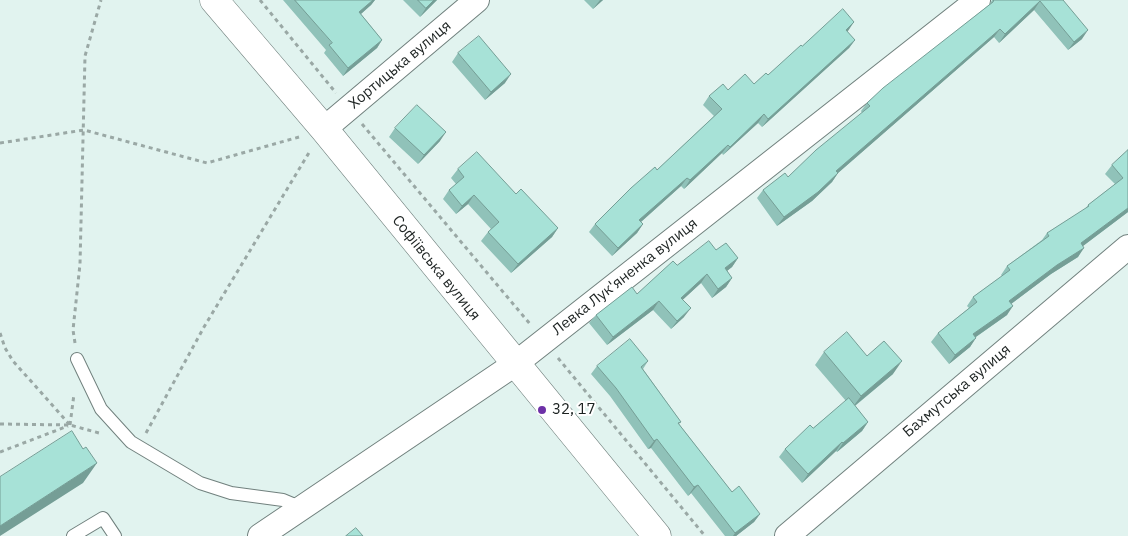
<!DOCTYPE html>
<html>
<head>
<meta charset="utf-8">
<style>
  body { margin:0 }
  canvas { display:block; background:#e1f3ef }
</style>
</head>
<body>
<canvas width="1128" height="536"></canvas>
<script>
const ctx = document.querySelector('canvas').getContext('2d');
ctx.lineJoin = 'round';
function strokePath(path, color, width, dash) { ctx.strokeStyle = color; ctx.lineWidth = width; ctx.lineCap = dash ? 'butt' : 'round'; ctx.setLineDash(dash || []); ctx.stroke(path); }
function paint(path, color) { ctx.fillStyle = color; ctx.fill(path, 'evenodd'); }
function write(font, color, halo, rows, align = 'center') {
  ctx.font = font + ' "IBM Plex Sans",sans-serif'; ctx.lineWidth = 4; ctx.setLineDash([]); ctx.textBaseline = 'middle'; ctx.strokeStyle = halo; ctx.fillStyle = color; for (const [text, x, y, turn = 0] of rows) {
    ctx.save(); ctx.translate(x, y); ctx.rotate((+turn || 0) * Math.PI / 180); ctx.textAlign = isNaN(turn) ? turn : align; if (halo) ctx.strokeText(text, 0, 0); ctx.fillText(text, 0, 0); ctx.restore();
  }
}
const service = new Path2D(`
  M 77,359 L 101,409 L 131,442 L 200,483 L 231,493 L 283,500 L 302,508
  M 73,536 L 103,518 L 115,536`);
const minor = new Path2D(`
  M 324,129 L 477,0
  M 260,536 L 515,364 L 978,0
  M 787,536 L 1128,247`);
const tertiary = new Path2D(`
  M 214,0 L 324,129 L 657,536`);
strokePath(service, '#71817e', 14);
strokePath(minor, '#71817e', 26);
strokePath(tertiary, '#71817e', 29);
strokePath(new Path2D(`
  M 260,0 L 336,93
  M 362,124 L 530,324
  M 0,143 L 84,130 L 207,163 L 299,137
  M 0,333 L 5,348 L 13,361 L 70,425
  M 75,343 L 73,330 L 80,264 L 85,56 L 101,0
  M 558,358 L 705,536
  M 0,424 L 70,425 L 99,433
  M 70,425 L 74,394
  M 146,433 L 204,327 L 310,151
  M 0,452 L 68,426`), '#9aa8a5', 3, [4, 4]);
strokePath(service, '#fff', 12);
strokePath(minor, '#fff', 24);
strokePath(tertiary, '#fff', 28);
paint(new Path2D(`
  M 283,0 L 375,0 L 371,5 L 361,14 L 382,40 L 377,48 L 343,76 L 324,53 L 326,50 Z
  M 403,0 L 437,0 L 420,17 Z
  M 584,0 L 603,0 L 593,9 Z
  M 992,0 L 1063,0 L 1082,39 L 1068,50 L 1034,10 L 999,43 L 994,37 L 838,173 L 832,182 L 812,201 L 777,226 L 757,198 L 763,190 L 788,177 L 862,113 L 861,111 L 867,103 L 990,4 Z
  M 847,32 L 855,40 L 849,48 L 762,127 L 758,123 L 723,155 L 722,153 L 684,189 L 681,186 L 641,222 L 643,224 L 637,233 L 612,256 L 589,232 L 595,224 L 657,170 L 714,116 L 703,105 L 709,96 L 728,90 L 754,84 L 768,75 L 802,46 Z
  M 458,53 L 505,83 L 485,100 L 452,62 Z
  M 395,128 L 440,141 L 418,164 L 389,137 Z
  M 1128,150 L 1128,212 L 1083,246 L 1078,257 L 1051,274 L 1011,304 L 1007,315 L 976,337 L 970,347 L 949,364 L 931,342 L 938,333 L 969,308 L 967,306 L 973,297 L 1002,276 L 1001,275 L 1007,266 L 1042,240 L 1047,233 L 1085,209 L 1088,205 L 1115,184 L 1105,174 L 1112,165 Z
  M 458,169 L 516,194 L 558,228 L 552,237 L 511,273 L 481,241 L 488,232 L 491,229 L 468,204 L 456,214 L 443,199 L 449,190 L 456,184 L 451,178 Z
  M 716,250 L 738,258 L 732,267 L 727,271 L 732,278 L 726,287 L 712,298 L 701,283 L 682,300 L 684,317 L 671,329 L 653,310 L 607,345 L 589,323 L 596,315 L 637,294 L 677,265 Z
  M 824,352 L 867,356 L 893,374 L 855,406 L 868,422 L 862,431 L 837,452 L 836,451 L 802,483 L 779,457 L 785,449 L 813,428 L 846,401 L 815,365 Z
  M 648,361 L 643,369 L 681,422 L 679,424 L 732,492 L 760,514 L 754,522 L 736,536 L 725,536 L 691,493 L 688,496 L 651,448 L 648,449 L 610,396 L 591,374 L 597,366 Z`), '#90c2b9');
paint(new Path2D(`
  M 373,0 L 375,0 L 371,5 L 354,20 L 359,12 Z
  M 434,0 L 437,0 L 420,17 L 426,8 Z
  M 600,0 L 603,0 L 593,9 Z
  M 1040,1 L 1034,10 L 999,43 L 1005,34 Z
  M 854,22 L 848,31 L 840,39 L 846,30 Z
  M 1000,29 L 994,37 L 830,180 L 836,171 Z
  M 1088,30 L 1082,39 L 1068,50 L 1074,42 Z
  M 382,40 L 377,48 L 343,76 L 348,68 Z
  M 855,40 L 849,48 L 762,127 L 768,119 Z
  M 511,74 L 505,83 L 485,100 L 491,92 Z
  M 764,114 L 758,123 L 723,155 L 730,147 Z
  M 446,132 L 440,141 L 418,164 L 424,155 Z
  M 728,145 L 722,153 L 684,189 L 690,180 Z
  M 838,173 L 832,182 L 812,201 L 777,226 L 784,217 Z
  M 687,178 L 681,186 L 633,229 L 639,220 Z
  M 474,195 L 468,204 L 456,214 L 462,206 Z
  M 1128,208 L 1128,212 L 1075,252 L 1081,243 Z
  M 643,224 L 637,233 L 612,256 L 618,248 Z
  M 558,228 L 552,237 L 511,273 L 518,264 Z
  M 1084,248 L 1078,257 L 1051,274 L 1003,310 L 1009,301 L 1057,265 Z
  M 738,258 L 732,267 L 719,277 L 725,268 Z
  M 707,274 L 701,283 L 675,307 L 681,298 Z
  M 732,278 L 726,287 L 712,298 L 718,289 Z
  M 659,301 L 653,310 L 607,345 L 613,337 Z
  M 1013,306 L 1007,315 L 967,343 L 973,334 Z
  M 691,308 L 684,317 L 671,329 L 677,321 Z
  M 976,338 L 970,347 L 949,364 L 955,355 Z
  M 902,361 L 893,374 L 852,408 L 861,396 Z
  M 868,422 L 862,431 L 837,452 L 843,443 Z
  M 657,439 L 651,448 L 648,449 L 654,441 Z
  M 842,442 L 836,451 L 802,483 L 808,474 Z
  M 97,463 L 83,483 L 0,536 L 0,526 Z
  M 698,485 L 691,493 L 688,496 L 694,487 Z
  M 760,514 L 754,522 L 736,536 L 733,536 L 735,533 Z`), '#759e96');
const building = new Path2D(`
  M 295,0 L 373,0 L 359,12 L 382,40 L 348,68 L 329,45 L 332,43 Z
  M 418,0 L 434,0 L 426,8 Z
  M 994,0 L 1063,0 L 1088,30 L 1074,42 L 1040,1 L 1005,34 L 1000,29 L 836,171 L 838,173 L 818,192 L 784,217 L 763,190 L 785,173 L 788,177 L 816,150 L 870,106 L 867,103 L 883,88 L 993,2 Z
  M 843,9 L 854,22 L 846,30 L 855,40 L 768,119 L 764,114 L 730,147 L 728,145 L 690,180 L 687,178 L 639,220 L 643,224 L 618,248 L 595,224 L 631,188 L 655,167 L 657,170 L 722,109 L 709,96 L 723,84 L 728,90 L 745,74 L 754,84 L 766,73 L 768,75 L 801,45 L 802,46 Z
  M 479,36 L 511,74 L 491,92 L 458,53 Z
  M 417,105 L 446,132 L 424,155 L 395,128 Z
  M 1128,150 L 1128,208 L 1081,243 L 1084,248 L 1057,265 L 1009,301 L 1013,306 L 973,334 L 976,338 L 955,355 L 938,333 L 977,302 L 973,297 L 1010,270 L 1007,266 L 1049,236 L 1047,233 L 1089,206 L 1088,205 L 1123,178 L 1112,165 Z
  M 477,152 L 516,194 L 521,189 L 558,228 L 518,264 L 488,232 L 499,222 L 474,195 L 462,206 L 449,190 L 464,177 L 458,169 Z
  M 709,241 L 716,250 L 726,243 L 738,258 L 725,268 L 732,278 L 718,289 L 707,274 L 681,298 L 691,308 L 677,321 L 659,301 L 613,337 L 596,315 L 632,287 L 637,294 L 673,261 L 677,265 Z
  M 847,332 L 867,356 L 884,341 L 902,361 L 861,396 L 824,352 Z
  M 630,339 L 648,361 L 641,367 L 681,422 L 678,423 L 732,492 L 739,486 L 760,514 L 735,533 L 698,485 L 694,487 L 657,439 L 654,441 L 616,388 L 597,366 Z
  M 849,398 L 868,422 L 843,443 L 842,442 L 808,474 L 785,449 L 810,425 L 813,428 Z
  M 72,431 L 83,449 L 86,447 L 97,463 L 0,526 L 0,477 Z
  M 356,528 L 363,536 L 346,536 Z`);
paint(building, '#a7e2d7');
strokePath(building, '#759e96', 1);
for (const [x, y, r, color] of [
  [542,410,5,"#6d31a7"]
]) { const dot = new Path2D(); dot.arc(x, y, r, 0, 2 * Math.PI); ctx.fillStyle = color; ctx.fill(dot); strokePath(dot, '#fff', 2); }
write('15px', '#1c2221', '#fff', [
  ["Хортицька вулиця",400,65,-40],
  ["Софіївська вулиця",436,268,51],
  ["Левка Лук'яненка вулиця",625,277,-38],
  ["Бахмутська вулиця",957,391,-40]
]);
write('15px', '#1c2221', '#fff', [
  ["32, 17",552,410]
], 'left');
</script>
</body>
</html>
